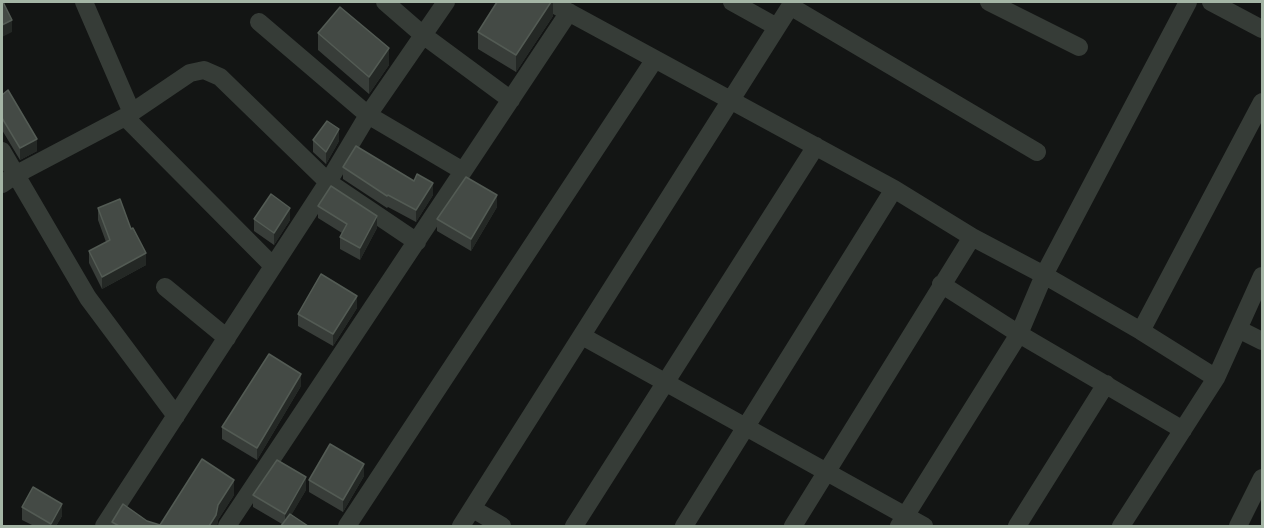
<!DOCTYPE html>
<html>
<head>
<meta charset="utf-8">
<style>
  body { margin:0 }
  #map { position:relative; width:1264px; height:528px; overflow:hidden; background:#131514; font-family:Overpass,sans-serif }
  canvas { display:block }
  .frame { position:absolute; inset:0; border:3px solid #a4b5a5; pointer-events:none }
</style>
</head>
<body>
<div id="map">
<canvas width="1264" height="528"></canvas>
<div class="frame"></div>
</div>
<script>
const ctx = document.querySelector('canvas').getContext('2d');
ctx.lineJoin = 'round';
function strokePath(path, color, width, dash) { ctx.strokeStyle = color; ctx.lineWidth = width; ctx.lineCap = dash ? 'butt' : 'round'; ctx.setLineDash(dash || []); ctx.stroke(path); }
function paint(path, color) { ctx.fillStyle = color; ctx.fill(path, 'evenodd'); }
strokePath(new Path2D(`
  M 84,2 L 132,113
  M 385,2 L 423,35 L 511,100
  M 550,2 L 894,189 L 972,237 L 1044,275 L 1141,331 L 1262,102
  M 732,2 L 777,27
  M 989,2 L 1079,47
  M 1211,2 L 1262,29
  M 790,6 L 1037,152
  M 259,22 L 368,115 L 463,171
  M 125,117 L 273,266
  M 2,151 L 88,298 L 176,416
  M 2,184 L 15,175 L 125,117 L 190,73 L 204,70 L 220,77 L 328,182 L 417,242
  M 941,284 L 1019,334 L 1183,430
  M 165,287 L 227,338
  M 1238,329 L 1262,341
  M 1141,331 L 1216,378
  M 582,336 L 924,526
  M 473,509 L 502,526
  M 104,526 L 328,182 L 368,115 L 446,2
  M 227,526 L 569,12
  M 347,526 L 655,59
  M 461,526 L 793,2
  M 574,526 L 816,146
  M 684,526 L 894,189
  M 793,526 L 972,237
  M 899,526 L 1019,334 L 1044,275 L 1188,2
  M 1017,526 L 1106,384
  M 1121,526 L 1216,378 L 1262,276
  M 1238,526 L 1262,478`), '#363c37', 18);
paint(new Path2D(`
  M 553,2 L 553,16 L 516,72 L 478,49 L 478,32 Z
  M 318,33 L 389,65 L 369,94 L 318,50 Z
  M 2,95 L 37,151 L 20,160 L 2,130 Z
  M 313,140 L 339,141 L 326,164 L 313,152 Z
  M 343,167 L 433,195 L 416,222 L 388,207 L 387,208 L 343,179 Z
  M 318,206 L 377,228 L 360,260 L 340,249 L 340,237 L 342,233 L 318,218 Z
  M 497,207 L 471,251 L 437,231 L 437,219 Z
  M 98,208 L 131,229 L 146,265 L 102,289 L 89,263 L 89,251 L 106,242 L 98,220 Z
  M 254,219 L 290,220 L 274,245 L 254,231 Z
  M 357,308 L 333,346 L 298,326 L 298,314 Z
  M 301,386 L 257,460 L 222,439 L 222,427 Z
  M 364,476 L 343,512 L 309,492 L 309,480 Z
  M 306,490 L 291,515 L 282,524 L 253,507 L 253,495 Z
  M 234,495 L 218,520 L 217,526 L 112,526 L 112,522 L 147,521 L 160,525 Z
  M 22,507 L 62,516 L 56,526 L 34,526 L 22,520 Z`), '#383d39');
paint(new Path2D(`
  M 551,2 L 553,2 L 553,16 L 516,72 L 516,55 Z
  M 12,20 L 12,32 L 2,37 L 2,25 Z
  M 389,48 L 389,65 L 369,94 L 369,77 Z
  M 339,129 L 339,141 L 326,164 L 326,152 Z
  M 37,139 L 37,151 L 20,160 L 20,148 Z
  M 433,183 L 433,195 L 416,222 L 416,210 Z
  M 497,195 L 497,207 L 471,251 L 471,239 Z
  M 290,208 L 290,220 L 274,245 L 274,233 Z
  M 377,216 L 377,228 L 360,260 L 360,248 Z
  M 146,253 L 146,265 L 102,289 L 102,277 Z
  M 357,296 L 357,308 L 333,346 L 333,334 Z
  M 301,374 L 301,386 L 257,460 L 257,448 Z
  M 364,464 L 364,476 L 343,512 L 343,500 Z
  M 306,477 L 306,490 L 285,526 L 285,514 Z
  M 234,480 L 234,495 L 218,520 L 217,526 L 209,526 L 218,505 Z
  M 62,504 L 62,516 L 56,526 L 51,526 L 51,524 Z`), '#242825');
const building = new Path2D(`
  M 2,2 L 3,2 L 12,20 L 2,25 Z
  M 497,2 L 551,2 L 516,55 L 478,32 Z
  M 340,7 L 389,48 L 369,77 L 318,33 Z
  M 8,90 L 37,139 L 20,148 L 2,118 L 2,95 Z
  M 327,121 L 339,129 L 326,152 L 313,140 Z
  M 356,146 L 414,181 L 417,174 L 433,183 L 416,210 L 388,195 L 387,196 L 343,167 Z
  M 466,177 L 497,195 L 471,239 L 437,219 Z
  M 331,186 L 377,216 L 360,248 L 340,237 L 347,224 L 318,206 Z
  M 271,194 L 290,208 L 274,233 L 254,219 Z
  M 120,199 L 131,229 L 133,228 L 146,253 L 102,277 L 89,251 L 110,240 L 98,208 Z
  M 321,274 L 357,296 L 333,334 L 298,314 Z
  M 269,354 L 301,374 L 257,448 L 222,427 Z
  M 330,444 L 364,464 L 343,500 L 309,480 Z
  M 202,459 L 234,480 L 218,505 L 216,515 L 209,526 L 119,526 L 112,522 L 123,504 L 147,521 L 160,525 Z
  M 277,460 L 306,477 L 285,514 L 253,495 Z
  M 33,487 L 62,504 L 51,524 L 22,507 Z
  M 290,514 L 308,526 L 281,526 Z`);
paint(building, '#444a45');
strokePath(building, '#535b54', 1.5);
</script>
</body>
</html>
